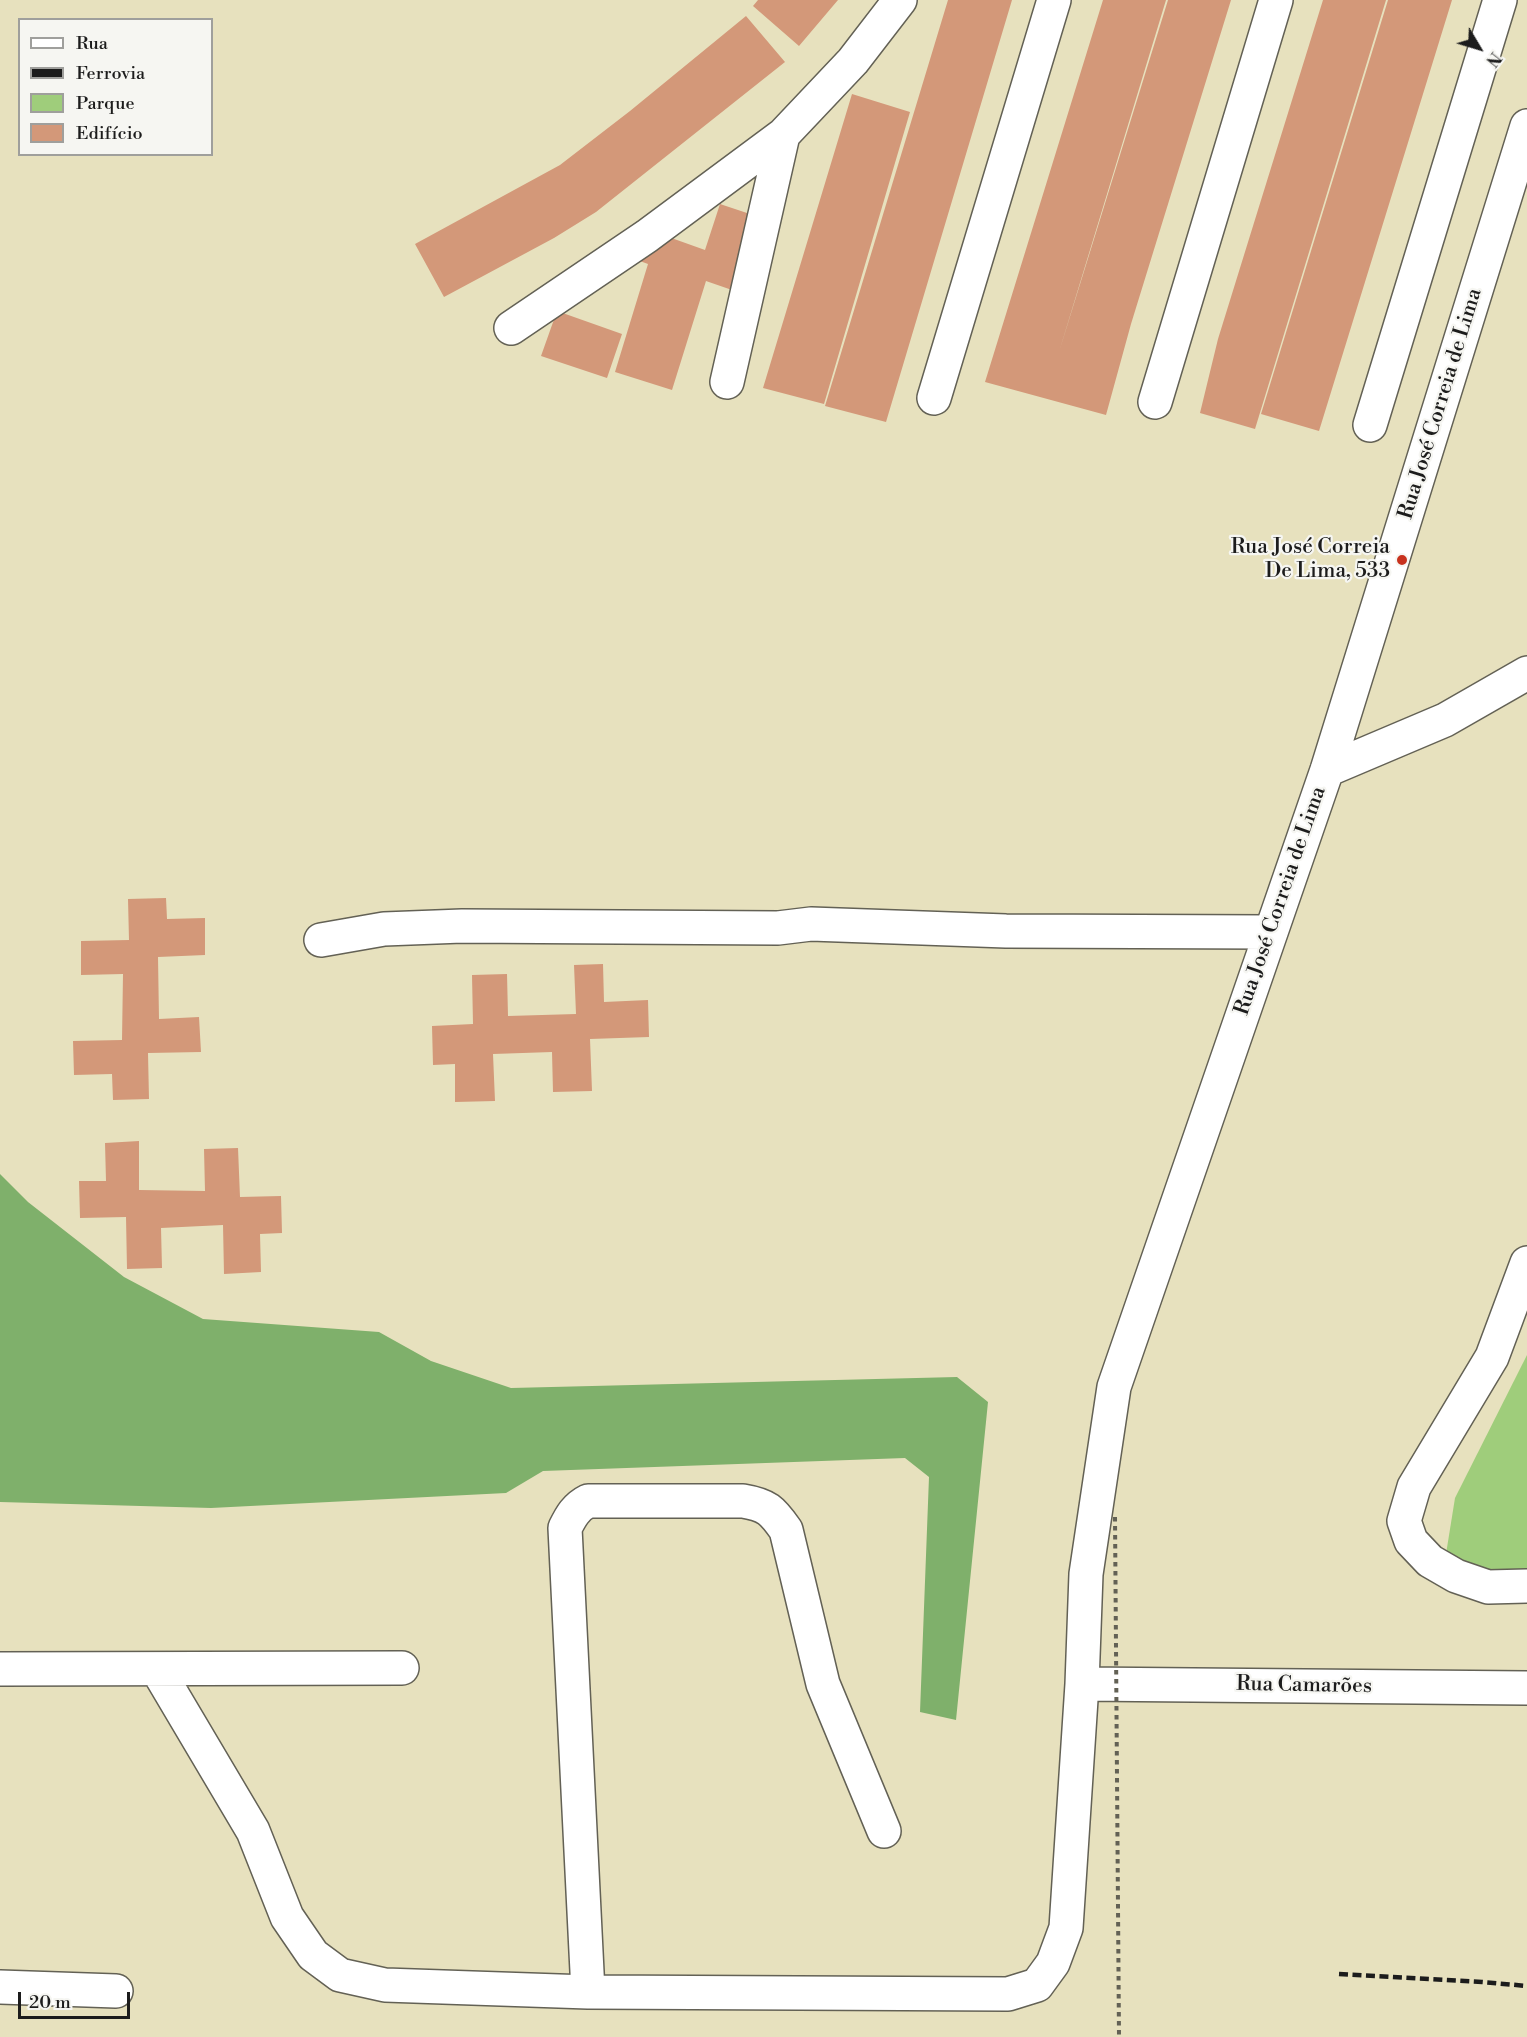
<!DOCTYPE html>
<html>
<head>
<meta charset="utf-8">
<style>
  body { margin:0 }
  #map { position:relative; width:1527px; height:2037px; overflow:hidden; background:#e7e1be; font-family:"Libre Bodoni",serif }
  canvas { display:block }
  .legend { position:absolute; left:18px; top:18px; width:195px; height:138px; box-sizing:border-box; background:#f6f6f2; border:2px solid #9f9f9c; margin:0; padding:8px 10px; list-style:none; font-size:18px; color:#1c1c1c }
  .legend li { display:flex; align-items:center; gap:12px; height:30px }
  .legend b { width:30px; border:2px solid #9f9f9c }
  .north { position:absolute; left:1449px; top:18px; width:60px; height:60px; -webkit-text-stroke:4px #f6f6f2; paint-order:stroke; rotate:128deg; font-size:16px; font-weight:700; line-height:24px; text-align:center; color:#1c1c1c }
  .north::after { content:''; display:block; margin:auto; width:21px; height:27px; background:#1c1c1c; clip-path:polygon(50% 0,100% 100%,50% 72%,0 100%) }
  .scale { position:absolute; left:18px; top:1992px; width:112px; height:27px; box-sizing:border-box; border:3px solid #1c1c1c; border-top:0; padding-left:8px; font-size:18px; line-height:21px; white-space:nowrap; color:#1c1c1c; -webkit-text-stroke:4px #f6f6f2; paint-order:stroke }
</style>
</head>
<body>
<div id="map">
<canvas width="1527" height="2037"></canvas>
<ul class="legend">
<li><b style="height:8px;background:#fff"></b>Rua</li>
<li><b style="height:8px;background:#1c1c1c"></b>Ferrovia</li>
<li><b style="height:16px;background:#9fcd7b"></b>Parque</li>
<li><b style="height:16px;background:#d39879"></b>Edifício</li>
</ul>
<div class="north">N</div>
<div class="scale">20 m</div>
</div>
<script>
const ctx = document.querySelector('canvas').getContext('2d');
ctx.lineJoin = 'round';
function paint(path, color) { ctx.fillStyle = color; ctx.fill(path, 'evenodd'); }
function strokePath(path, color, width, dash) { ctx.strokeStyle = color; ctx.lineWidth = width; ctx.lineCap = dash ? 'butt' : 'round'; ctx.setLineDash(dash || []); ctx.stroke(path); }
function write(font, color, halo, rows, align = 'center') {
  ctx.font = font + ' "Libre Bodoni",serif'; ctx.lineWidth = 4.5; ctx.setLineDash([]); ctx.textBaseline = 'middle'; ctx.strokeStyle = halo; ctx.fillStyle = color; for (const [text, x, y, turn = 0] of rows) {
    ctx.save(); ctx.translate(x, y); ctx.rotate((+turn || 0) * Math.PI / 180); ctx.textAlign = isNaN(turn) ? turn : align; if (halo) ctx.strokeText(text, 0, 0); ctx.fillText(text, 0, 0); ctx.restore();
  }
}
paint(new Path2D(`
  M 1527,1355 L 1527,1574 L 1494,1574 L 1446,1554 L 1455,1498 Z`), '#9fcd7b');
paint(new Path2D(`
  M 0,1174 L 28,1202 L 124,1277 L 203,1319 L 379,1332 L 431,1361 L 511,1388 L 957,1377 L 988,1402 L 956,1720 L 920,1712 L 929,1477 L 905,1458 L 543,1471 L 506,1493 L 211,1508 L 0,1502 Z`), '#7fb06b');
paint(new Path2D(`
  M 758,0 L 838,0 L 799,46 L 753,6 Z
  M 948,0 L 1012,0 L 886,422 L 825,406 Z
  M 1103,0 L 1166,0 L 1059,352 L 1168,0 L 1231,0 L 1131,324 L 1106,415 L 985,382 Z
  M 1323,0 L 1386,0 L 1255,429 L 1200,413 L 1218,339 Z
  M 1388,0 L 1452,0 L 1319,431 L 1261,414 Z
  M 746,16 L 785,62 L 596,212 L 554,238 L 444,297 L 415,244 L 560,165 L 630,111 Z
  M 852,94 L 910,112 L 824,404 L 763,388 Z
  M 720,204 L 753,215 L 732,290 L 706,281 L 672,390 L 615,372 L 648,264 L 629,257 L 663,235 L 705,250 Z
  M 557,311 L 622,334 L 607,378 L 541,356 Z
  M 166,898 L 167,919 L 205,918 L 205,955 L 158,957 L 159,1019 L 199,1017 L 201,1052 L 148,1053 L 149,1099 L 113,1100 L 112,1074 L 74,1075 L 73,1041 L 122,1040 L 123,974 L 81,975 L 81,941 L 129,940 L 128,899 Z
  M 603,964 L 604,1002 L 648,1000 L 649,1037 L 590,1039 L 592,1091 L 553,1092 L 552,1052 L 493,1054 L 495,1101 L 455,1102 L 455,1064 L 433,1065 L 432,1026 L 473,1024 L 472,975 L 507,974 L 508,1016 L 576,1014 L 574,965 Z
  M 139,1141 L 139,1190 L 205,1191 L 204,1149 L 238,1148 L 240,1197 L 281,1196 L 282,1233 L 260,1234 L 261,1272 L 224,1274 L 223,1225 L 161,1228 L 162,1268 L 127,1269 L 126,1217 L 80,1218 L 79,1181 L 106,1181 L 105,1143 Z`), '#d39879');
const minor = new Path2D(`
  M 511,328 L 647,236 L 783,135 L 853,61 L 900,0
  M 727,382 L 783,135
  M 934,398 L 1054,0
  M 1155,402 L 1276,0
  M 1370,425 L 1500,0
  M 1327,770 L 1445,720 L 1527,673
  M 321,940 L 384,929 L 462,926 L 778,928 L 811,924 L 1006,931 L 1269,932
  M 1527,1263 L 1492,1357 L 1414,1487 L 1404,1521 L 1411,1541 L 1430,1561 L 1456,1576 L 1488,1587 L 1527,1586
  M 0,1669 L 402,1668
  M 157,1669 L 253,1831 L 287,1917 L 313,1955 L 340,1975 L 385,1985 L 588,1992 L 1008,1994 L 1037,1985 L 1053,1963 L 1066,1928 L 1082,1684 L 1086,1574 L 1114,1387 L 1327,770 L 1527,126
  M 1082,1684 L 1527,1688
  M 0,1987 L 116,1991
  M 588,1992 L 565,1528 C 571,1516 576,1507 588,1501 L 743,1501 C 767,1505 772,1510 786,1530 L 823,1684 L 884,1831`);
strokePath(minor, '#636155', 36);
strokePath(minor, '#fff', 33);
strokePath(new Path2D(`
  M 1339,1974 L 1482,1982 L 1527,1986`), '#1c1c1c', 4.5, [9, 4.5]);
strokePath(new Path2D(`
  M 1115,1517 L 1119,2037`), '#636155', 4, [4.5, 4.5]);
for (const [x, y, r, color] of [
  [1402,560,6,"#c8321e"]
]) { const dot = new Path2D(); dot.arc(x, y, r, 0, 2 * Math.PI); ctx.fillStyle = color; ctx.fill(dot); strokePath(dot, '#f6f6f2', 2); }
write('21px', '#1c1c1c', '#f6f6f2', [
  ["Rua José Correia de Lima",1441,404,-73],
  ["Rua José Correia de Lima",1281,901,-71],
  ["Rua Camarões",1304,1686,1]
]);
write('21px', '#1c1c1c', '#f6f6f2', [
  ["Rua José Correia",1390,548],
  ["De Lima, 533",1390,572]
], 'right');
</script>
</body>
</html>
